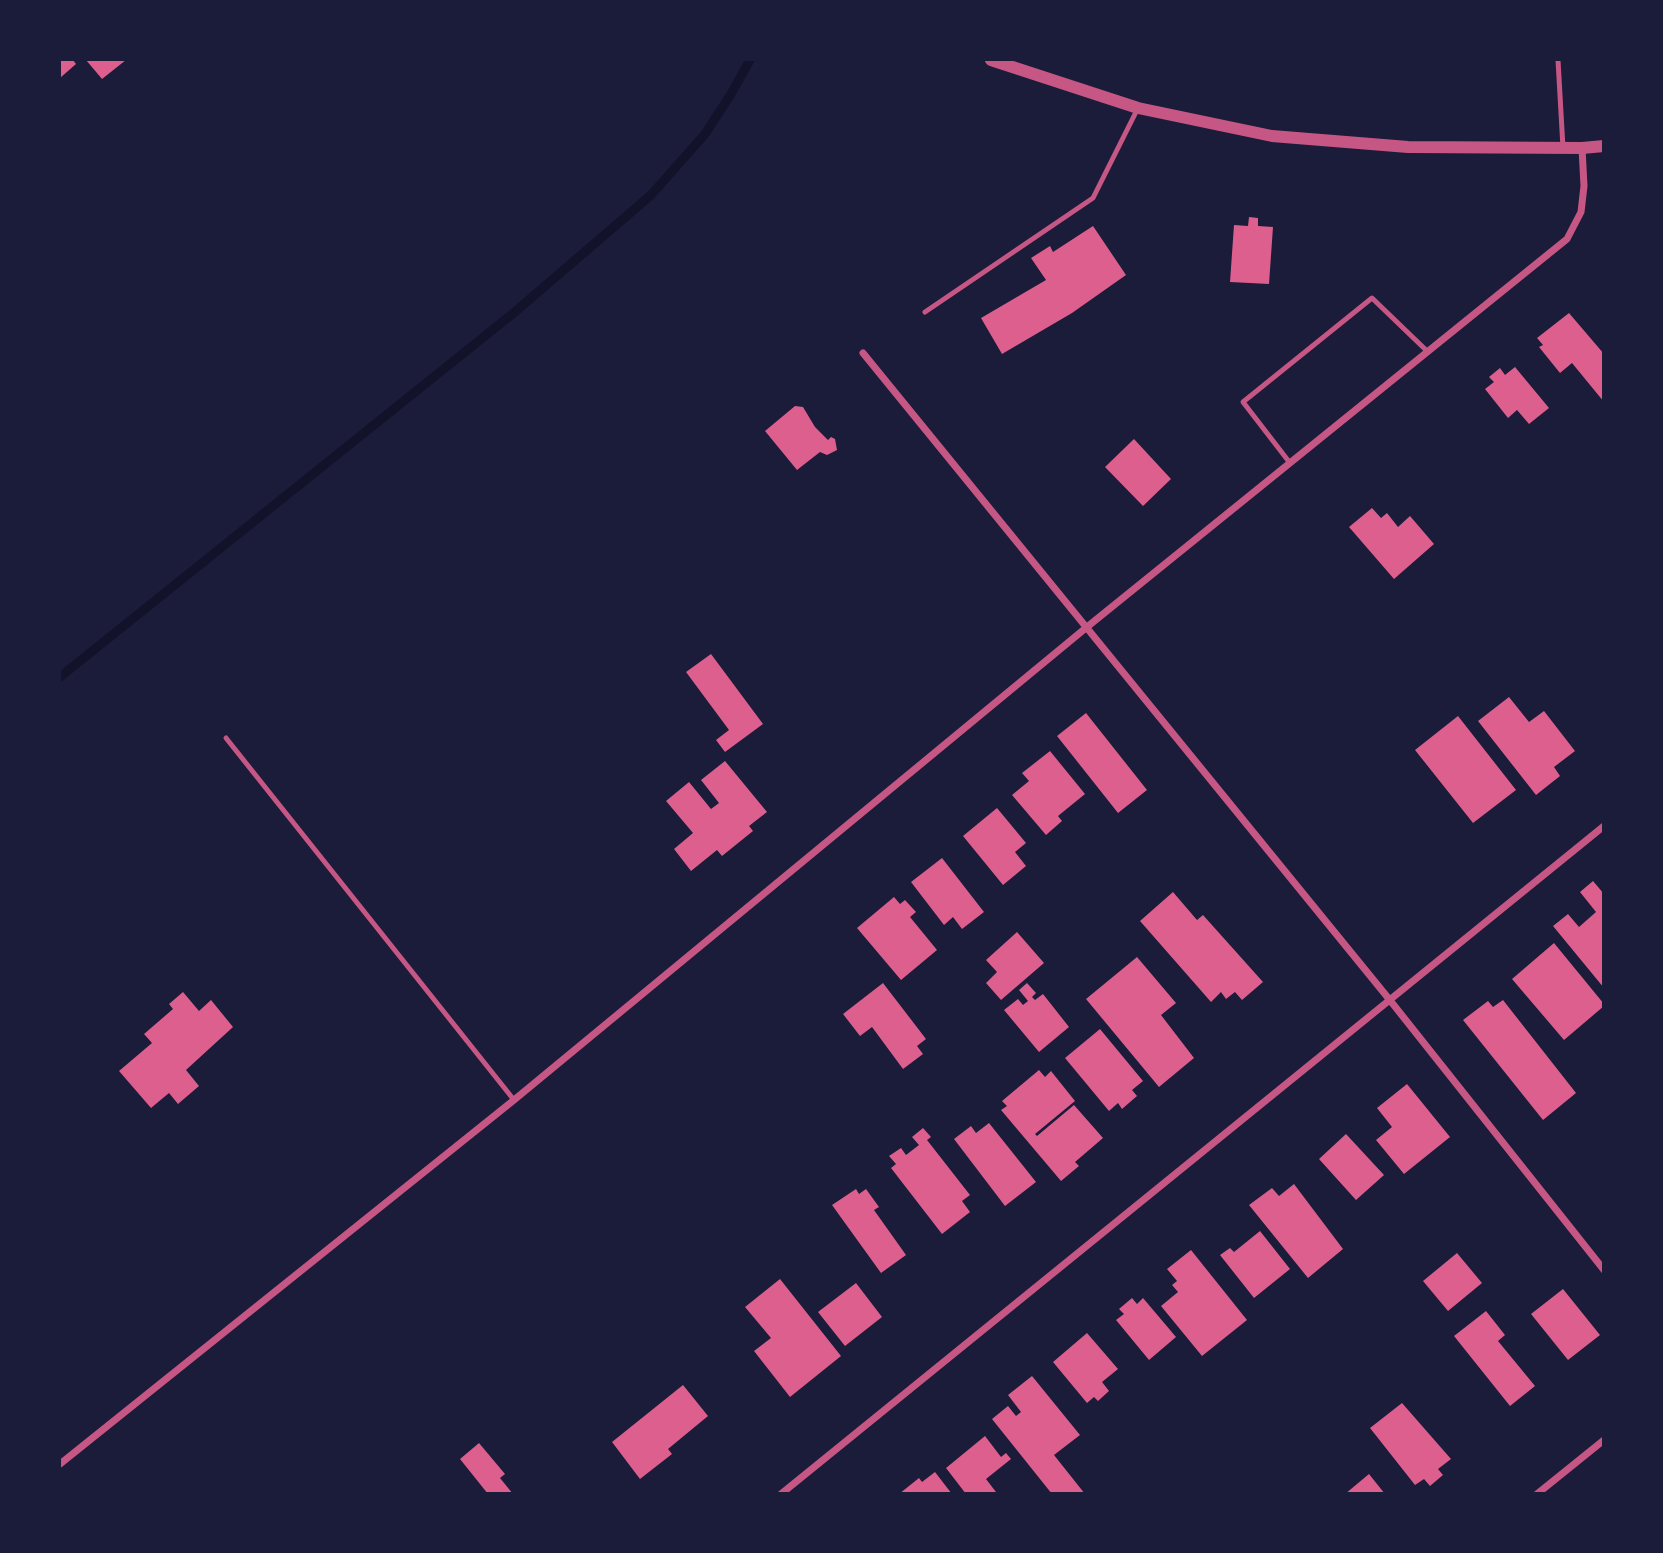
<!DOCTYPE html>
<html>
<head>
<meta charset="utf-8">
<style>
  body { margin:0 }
  #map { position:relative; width:1663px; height:1553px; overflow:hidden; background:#1b1b3a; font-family:Jost,sans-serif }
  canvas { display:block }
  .frame { position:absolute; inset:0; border:61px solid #1b1b3a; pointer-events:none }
</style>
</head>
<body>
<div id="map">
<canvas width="1663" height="1553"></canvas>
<div class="frame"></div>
</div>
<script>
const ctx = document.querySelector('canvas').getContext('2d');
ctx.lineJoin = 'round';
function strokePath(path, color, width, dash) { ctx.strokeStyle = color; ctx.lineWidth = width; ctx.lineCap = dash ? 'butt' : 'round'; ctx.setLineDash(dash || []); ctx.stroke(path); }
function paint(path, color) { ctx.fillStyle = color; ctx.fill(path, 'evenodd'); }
strokePath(new Path2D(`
  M 60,677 L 516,311 L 651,195 L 705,134 L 731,94 L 750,60`), '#12122b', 9);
paint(new Path2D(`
  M 60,60 L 73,60 L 76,64 L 60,78 Z
  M 86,60 L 126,60 L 102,79 Z
  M 1249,217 L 1258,218 L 1258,226 L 1273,227 L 1269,284 L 1230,282 L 1234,225 L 1248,226 Z
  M 1093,226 L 1126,275 L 1072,313 L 1002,354 L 981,318 L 1046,280 L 1031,258 L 1050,246 L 1053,252 Z
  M 1569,313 L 1604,354 L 1604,402 L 1572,363 L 1560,373 L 1539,347 L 1543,345 L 1537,338 Z
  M 1515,367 L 1549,408 L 1529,424 L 1517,410 L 1508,418 L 1485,389 L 1494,382 L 1489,377 L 1500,368 L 1505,375 Z
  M 795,406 L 803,407 L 815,427 L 828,440 L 831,437 L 835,439 L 837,450 L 827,455 L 820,452 L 797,470 L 765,431 Z
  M 1134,439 L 1171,479 L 1143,506 L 1105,467 Z
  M 1372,508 L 1381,518 L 1387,513 L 1398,527 L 1410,516 L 1434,544 L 1394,579 L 1349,527 Z
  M 711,654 L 763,724 L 725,752 L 716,740 L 729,730 L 686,672 Z
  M 1509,697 L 1529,722 L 1544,711 L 1575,751 L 1554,767 L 1560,776 L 1536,795 L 1478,721 Z
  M 1086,713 L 1147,790 L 1118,813 L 1057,736 Z
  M 1458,716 L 1516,790 L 1473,823 L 1415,750 Z
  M 1050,751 L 1085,794 L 1058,816 L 1062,821 L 1046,835 L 1012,795 L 1029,781 L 1022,773 Z
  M 725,761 L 767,812 L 749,826 L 753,831 L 722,856 L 717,850 L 691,871 L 674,849 L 693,833 L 666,801 L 689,782 L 711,809 L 719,803 L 701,780 Z
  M 997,808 L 1026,843 L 1015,852 L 1026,866 L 1003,885 L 963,836 Z
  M 942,858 L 984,912 L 962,929 L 953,917 L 944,925 L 911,882 Z
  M 1593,881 L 1604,894 L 1604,988 L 1553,926 L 1568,914 L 1579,927 L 1596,912 L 1580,892 Z
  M 1173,892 L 1197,920 L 1203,915 L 1263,982 L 1242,1000 L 1235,992 L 1226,999 L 1221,992 L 1211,1002 L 1140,921 Z
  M 894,897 L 900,904 L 905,900 L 916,912 L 910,917 L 937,950 L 901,980 L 857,928 Z
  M 1017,932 L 1044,963 L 1001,1000 L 986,983 L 997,972 L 986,960 Z
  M 1554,943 L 1604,1004 L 1604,1006 L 1564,1040 L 1512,979 Z
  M 1137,957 L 1176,1003 L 1161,1015 L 1194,1058 L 1159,1087 L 1086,999 Z
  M 883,983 L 926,1039 L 917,1046 L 923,1054 L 903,1069 L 872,1027 L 860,1036 L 843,1014 Z
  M 1027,983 L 1036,993 L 1032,997 L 1035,1000 L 1043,994 L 1069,1027 L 1039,1052 L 1004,1010 L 1018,999 L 1023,1005 L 1028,1001 L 1019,990 Z
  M 183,992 L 199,1011 L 211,1000 L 233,1027 L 186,1070 L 199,1086 L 178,1104 L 169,1093 L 151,1108 L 119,1071 L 152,1043 L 144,1034 L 173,1009 L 169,1004 Z
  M 1503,1000 L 1576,1093 L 1543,1120 L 1463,1020 L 1488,1001 L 1493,1007 Z
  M 1100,1029 L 1143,1081 L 1132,1090 L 1137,1096 L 1122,1109 L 1118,1103 L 1109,1111 L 1065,1058 Z
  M 1039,1070 L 1045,1077 L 1051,1071 L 1075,1101 L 1035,1134 L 1037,1136 L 1074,1105 L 1103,1138 L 1075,1162 L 1079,1166 L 1061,1181 L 1001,1110 L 1007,1106 L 1002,1101 Z
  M 1407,1084 L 1450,1137 L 1404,1174 L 1376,1140 L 1392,1127 L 1377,1108 Z
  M 989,1123 L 1036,1182 L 1005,1206 L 954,1139 L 971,1126 L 976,1133 Z
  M 923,1128 L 931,1137 L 927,1140 L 970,1195 L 962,1201 L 970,1212 L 942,1234 L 891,1168 L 896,1164 L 889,1156 L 901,1148 L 906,1155 L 919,1145 L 912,1137 Z
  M 1346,1134 L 1384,1175 L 1356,1200 L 1319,1159 Z
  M 1294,1184 L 1343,1249 L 1308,1278 L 1249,1205 L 1272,1188 L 1279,1196 Z
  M 856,1189 L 859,1194 L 866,1189 L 879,1207 L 874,1210 L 906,1255 L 881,1273 L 832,1205 Z
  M 1260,1231 L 1290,1269 L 1254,1298 L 1220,1255 L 1230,1248 L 1234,1252 Z
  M 1191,1250 L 1247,1320 L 1202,1356 L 1161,1306 L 1178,1292 L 1172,1285 L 1177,1281 L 1167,1269 Z
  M 1457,1253 L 1482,1283 L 1448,1311 L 1423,1281 Z
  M 780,1279 L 841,1356 L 790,1397 L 754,1351 L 771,1338 L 745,1307 Z
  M 856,1283 L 882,1317 L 845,1346 L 818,1312 Z
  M 1563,1289 L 1600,1335 L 1568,1360 L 1531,1314 Z
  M 1132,1298 L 1137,1304 L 1143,1298 L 1176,1337 L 1149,1360 L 1116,1320 L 1124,1314 L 1119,1309 Z
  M 1486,1311 L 1505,1335 L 1498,1341 L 1535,1386 L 1510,1406 L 1454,1336 Z
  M 1087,1333 L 1118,1369 L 1102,1382 L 1109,1391 L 1098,1401 L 1094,1397 L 1087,1403 L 1053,1362 Z
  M 1032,1376 L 1080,1435 L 1054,1455 L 1085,1494 L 1052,1494 L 992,1419 L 1008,1406 L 1016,1416 L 1021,1412 L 1008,1395 Z
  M 683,1385 L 708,1416 L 668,1449 L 672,1454 L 640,1479 L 612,1442 Z
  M 1402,1403 L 1451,1459 L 1438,1469 L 1443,1475 L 1430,1486 L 1424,1479 L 1415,1485 L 1370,1428 Z
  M 985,1436 L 1001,1457 L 1006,1453 L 1011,1459 L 986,1479 L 996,1492 L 995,1494 L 966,1494 L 946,1468 Z
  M 479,1443 L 505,1474 L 500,1478 L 513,1494 L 488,1494 L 460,1459 Z
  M 935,1472 L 952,1494 L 899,1494 L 919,1478 L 922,1482 Z
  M 1369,1474 L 1385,1494 L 1345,1494 Z`), '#dd5f8e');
strokePath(new Path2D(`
  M 1558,60 L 1563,148
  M 925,312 L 1093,198 L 1137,110
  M 1290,463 L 1243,402 L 1372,298 L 1427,351
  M 226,738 L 514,1100`), '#c65784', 5);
strokePath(new Path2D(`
  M 863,353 L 1389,999 L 1604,1270
  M 60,1464 L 514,1100 L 1087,627 L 1567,239 L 1581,212 L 1584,186 L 1582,148
  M 781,1494 L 1604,826
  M 1537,1494 L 1604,1440`), '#c65784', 7);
strokePath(new Path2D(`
  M 991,60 L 1138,108 L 1272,136 L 1408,147 L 1582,148 L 1604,146`), '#c65784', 12);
</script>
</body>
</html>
